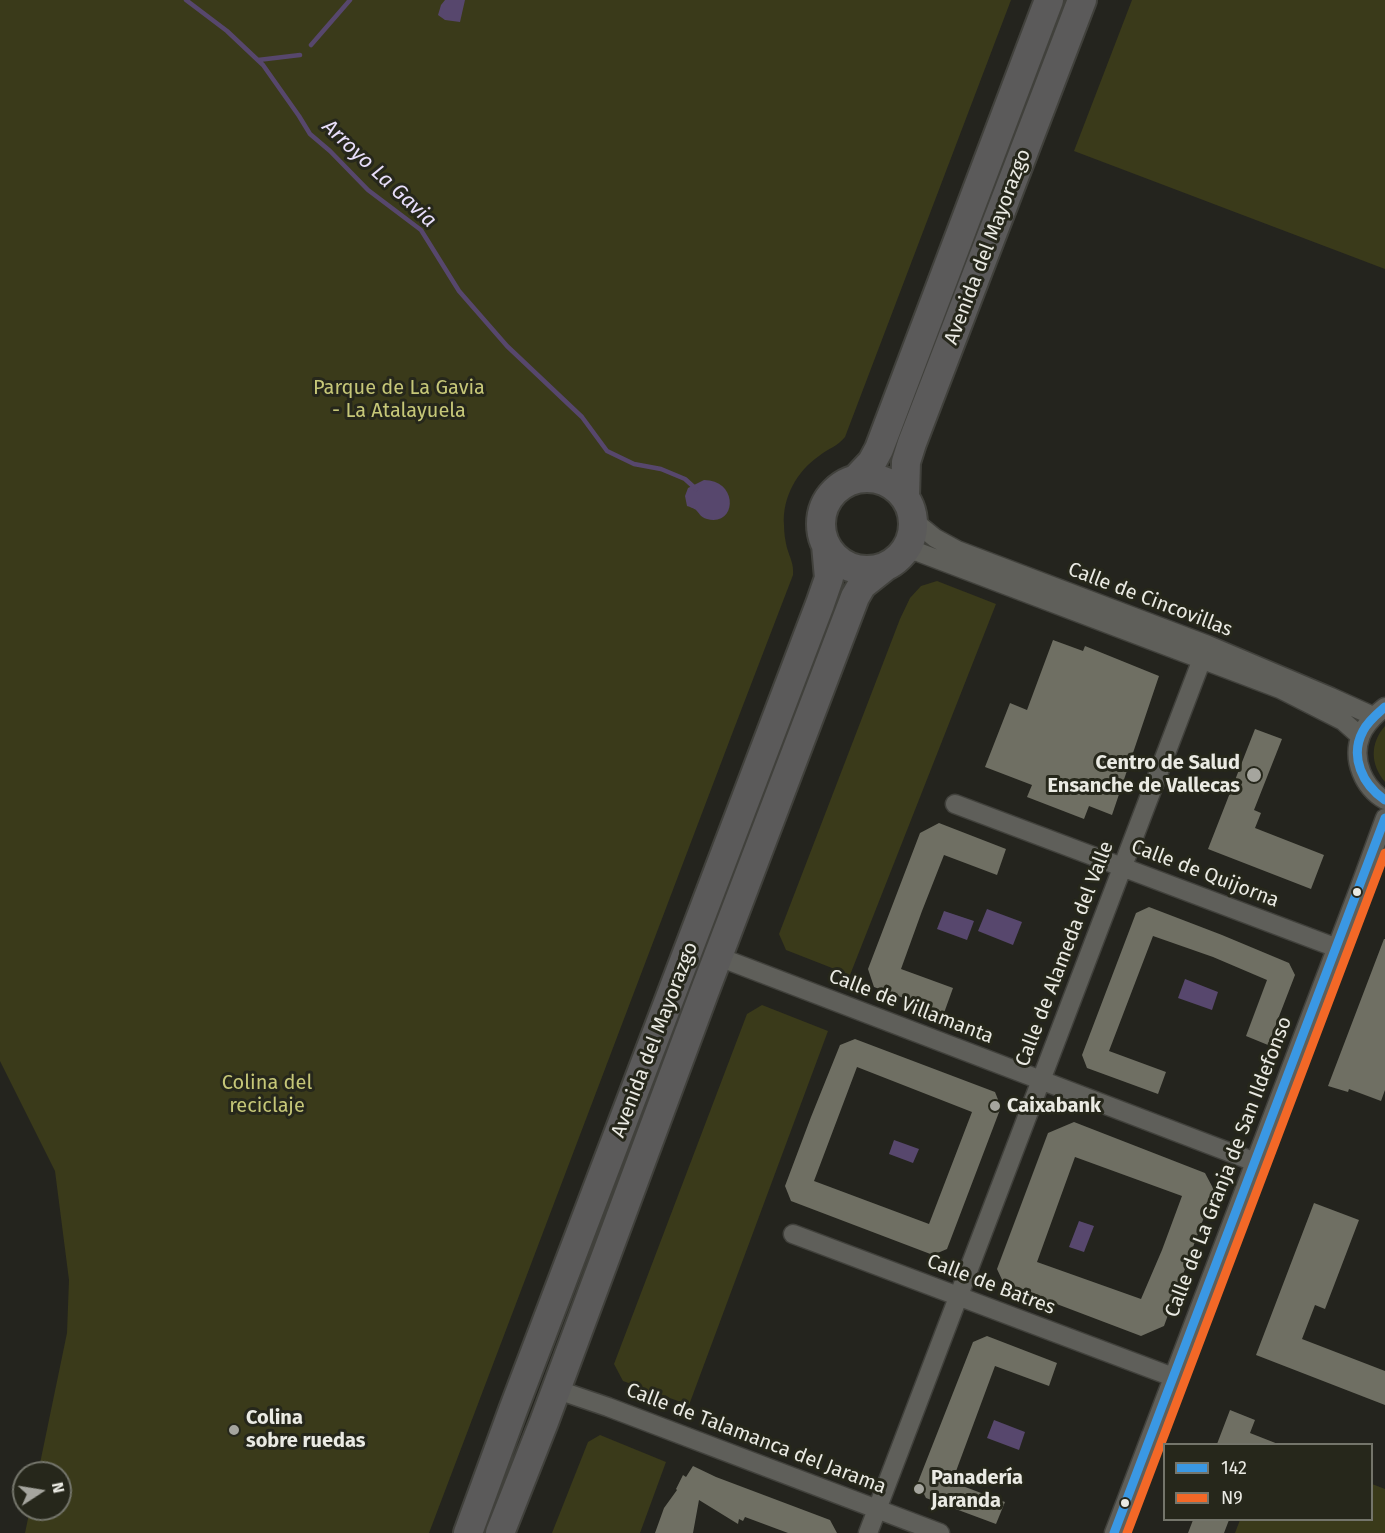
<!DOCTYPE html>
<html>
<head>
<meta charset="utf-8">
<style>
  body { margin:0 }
  #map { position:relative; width:1385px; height:1533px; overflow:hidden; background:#24241e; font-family:"Fira Sans",sans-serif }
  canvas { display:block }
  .legend { position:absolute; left:1163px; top:1443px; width:210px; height:78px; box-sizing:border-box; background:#26271b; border:2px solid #74756b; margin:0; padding:8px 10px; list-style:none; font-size:18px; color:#eaeae3 }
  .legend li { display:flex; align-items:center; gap:12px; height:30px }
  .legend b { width:30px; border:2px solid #74756b }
  .north { position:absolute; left:12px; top:1461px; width:60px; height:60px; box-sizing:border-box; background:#26271b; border:2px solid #74756b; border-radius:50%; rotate:78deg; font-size:16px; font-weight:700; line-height:24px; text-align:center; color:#eaeae3 }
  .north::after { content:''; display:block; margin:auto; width:21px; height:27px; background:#a5a59e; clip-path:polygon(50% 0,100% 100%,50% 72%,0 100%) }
</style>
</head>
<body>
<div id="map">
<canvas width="1385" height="1533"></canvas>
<ul class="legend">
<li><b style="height:8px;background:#3a98e4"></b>142</li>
<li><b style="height:8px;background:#f36827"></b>N9</li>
</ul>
<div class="north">N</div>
</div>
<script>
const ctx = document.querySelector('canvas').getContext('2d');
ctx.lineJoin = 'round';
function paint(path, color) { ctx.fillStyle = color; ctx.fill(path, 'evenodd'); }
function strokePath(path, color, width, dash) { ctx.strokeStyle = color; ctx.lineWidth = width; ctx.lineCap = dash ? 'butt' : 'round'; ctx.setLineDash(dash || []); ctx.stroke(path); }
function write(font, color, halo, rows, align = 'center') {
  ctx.font = font + ' "Fira Sans",sans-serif'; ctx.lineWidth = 6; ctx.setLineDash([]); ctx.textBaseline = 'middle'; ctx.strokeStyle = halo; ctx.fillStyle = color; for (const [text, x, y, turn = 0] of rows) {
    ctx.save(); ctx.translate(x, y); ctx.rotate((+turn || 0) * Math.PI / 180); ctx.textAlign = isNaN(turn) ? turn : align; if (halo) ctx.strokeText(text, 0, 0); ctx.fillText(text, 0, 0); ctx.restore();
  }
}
paint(new Path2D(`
  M 0,0 L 1011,0 L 845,437 C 837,447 829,448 819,456 C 797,471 782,498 784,525 C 784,532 785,540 787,548 C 790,558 794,564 793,575 L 732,734 L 429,1533 L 25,1533 L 30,1509 L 60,1509 L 60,1473 L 38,1473 L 67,1333 L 69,1280 L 55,1171 L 0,1061 Z
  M 1132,0 L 1385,0 L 1385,269 L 1074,151 Z
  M 937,581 L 996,604 L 850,975 L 786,950 L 779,934 L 900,619 L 910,598 L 921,586 Z
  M 1385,726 L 1385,782 C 1370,764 1370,743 1385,726 Z
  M 762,1005 L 828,1031 L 689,1405 L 623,1381 L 614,1364 L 747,1014 Z
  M 600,1435 L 666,1462 L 640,1533 L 552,1533 L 588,1442 Z
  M 1372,1484 L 1385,1489 L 1385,1533 L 1235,1533 L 1240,1520 L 1372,1520 Z`), '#3a3a1a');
paint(new Path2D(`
  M 445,0 L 465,0 L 460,22 L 445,20 L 438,15 L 441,5 Z
  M 704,480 C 739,480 737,527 707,519 C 700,517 700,514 696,510 C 695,509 688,506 687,506 L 685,496 L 688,488 Z
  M 987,909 L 1022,922 L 1013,945 L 978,931 Z
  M 944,911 L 974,921 L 967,940 L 937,929 Z
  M 1185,979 L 1218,992 L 1212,1010 L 1178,998 Z
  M 894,1140 L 919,1149 L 913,1163 L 889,1154 Z
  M 1079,1221 L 1094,1226 L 1084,1252 L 1069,1247 Z
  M 994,1420 L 1025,1432 L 1019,1450 L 987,1438 Z`), '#57476d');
strokePath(new Path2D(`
  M 186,0 L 227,31 L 263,65 L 299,116 L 310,134 L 330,151 L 368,190 L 421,230 L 459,291 L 507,346 L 582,417 L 607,451 L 634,464 L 661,469 L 685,479 L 696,489
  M 311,45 L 350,0
  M 258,60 L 300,55`), '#57476d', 4.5);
paint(new Path2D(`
  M 1053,640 L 1083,651 L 1085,646 L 1159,676 L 1112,815 L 1089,806 L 1084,819 L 1027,797 L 1032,785 L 985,767 L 1010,703 L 1027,710 Z
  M 1255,729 L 1282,739 L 1254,810 L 1261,813 L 1255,828 L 1324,855 L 1311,889 L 1208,849 Z
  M 939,823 L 1006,849 L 997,875 L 944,855 L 922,911 L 901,969 L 953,988 L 944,1013 L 874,987 L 868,969 L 920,833 Z
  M 1149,907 L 1222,935 L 1289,963 L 1295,975 L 1268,1045 L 1246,1036 L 1267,980 L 1213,957 L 1153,936 L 1109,1051 L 1166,1072 L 1158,1094 L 1087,1068 L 1082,1055 L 1136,913 Z
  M 1384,939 L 1385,939 L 1385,1090 L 1381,1101 L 1349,1089 L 1348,1092 L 1328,1086 Z
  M 855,1039 L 995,1092 L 1001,1107 L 947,1249 L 933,1255 L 791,1201 L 785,1186 L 811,1117 L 840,1045 ZM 857,1067 L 972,1112 L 929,1224 L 814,1181 Z
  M 1074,1122 L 1205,1173 L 1214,1190 L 1164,1326 L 1141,1336 L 1004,1284 L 997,1269 L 1048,1133 ZM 1075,1157 L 1182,1196 L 1162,1250 L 1141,1299 L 1037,1262 Z
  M 1314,1203 L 1359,1220 L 1325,1309 L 1315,1305 L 1302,1339 L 1385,1371 L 1385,1405 L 1256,1355 Z
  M 987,1336 L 1057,1363 L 1049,1386 L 995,1366 L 952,1482 L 1005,1502 L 996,1524 L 926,1498 L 918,1482 L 973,1342 Z
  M 1230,1410 L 1255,1420 L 1250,1433 L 1278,1444 L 1217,1444 Z
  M 693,1466 L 716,1477 L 830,1520 L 837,1533 L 788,1533 L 745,1517 L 743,1521 L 739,1519 L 738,1524 L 699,1500 L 693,1533 L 655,1533 L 664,1508 L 677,1490 L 676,1489 L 683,1475 L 686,1477 Z
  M 1193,1520 L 1229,1520 L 1224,1533 L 1188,1533 Z`), '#6f6f63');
const minor = new Path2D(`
  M 914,521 L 935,538 L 957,550 L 1208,645 L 1331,697 L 1373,716
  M 906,551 L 918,552 L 1280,689 L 1343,721 L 1360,736
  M 1385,707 C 1375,715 1366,723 1361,735 C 1351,760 1364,788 1385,800
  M 955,804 L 1337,948
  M 719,957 L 1255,1162
  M 793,1234 L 1173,1377
  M 555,1389 L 608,1407 L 940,1533
  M 868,1533 L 1202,659
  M 1114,1533 L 1359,889 L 1385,818`);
const primary = new Path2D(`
  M821 524a46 46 0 1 1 92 0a46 46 0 1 1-92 0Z
  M 857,478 L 872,462 L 879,449 L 1049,0
  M 905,497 L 906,462 L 912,443 L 1082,0
  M 468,1533 L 513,1410 L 820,604 L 829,578 L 826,545
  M 500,1533 L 544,1422 L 704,993 L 855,597 L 862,585 L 886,566`);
strokePath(minor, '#41413c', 21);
strokePath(primary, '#41413c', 32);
strokePath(minor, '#5f5f5a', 18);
strokePath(primary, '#5b5a5a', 28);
strokePath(new Path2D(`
  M 1385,707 C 1377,714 1368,721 1363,731 C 1349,757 1363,785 1385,800
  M 1114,1533 L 1385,818`), '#3a98e4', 9);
strokePath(new Path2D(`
  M 1127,1533 L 1385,853`), '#f36827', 9);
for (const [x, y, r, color] of [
  [1254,775,8,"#a5a59e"],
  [1357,892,5,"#eaeae3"],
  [995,1106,6,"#a5a59e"],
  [234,1430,6,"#a5a59e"],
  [919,1489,6,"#a5a59e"],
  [1125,1503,5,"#eaeae3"]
]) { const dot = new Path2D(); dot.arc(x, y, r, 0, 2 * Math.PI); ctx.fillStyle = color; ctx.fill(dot); strokePath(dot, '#26271b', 2); }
write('20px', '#eaeae3', '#26271b', [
  ["Avenida del Mayorazgo",988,247,-69],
  ["Calle de Cincovillas",1150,600,21],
  ["Calle de Quijorna",1205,874,21],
  ["Calle de Alameda del Valle",1065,954,-69],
  ["Calle de Villamanta",911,1007,21],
  ["Avenida del Mayorazgo",655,1040,-69],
  ["Calle de La Granja de San Ildefonso",1229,1167,-69],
  ["Calle de Batres",991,1285,21],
  ["Calle de Talamanca del Jarama",756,1439,21]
]);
write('20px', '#c6c778', '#26271b', [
  ["Parque de La Gavia",399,388],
  ["- La Atalayuela",399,411],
  ["Colina del",267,1083],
  ["reciclaje",267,1106]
]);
write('bold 20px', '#eaeae3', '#26271b', [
  ["Centro de Salud",1240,763,"right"],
  ["Ensanche de Vallecas",1240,786,"right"],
  ["Caixabank",1007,1106],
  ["Colina",246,1418],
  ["sobre ruedas",246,1441],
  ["Panadería",931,1478],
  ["Jaranda",931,1501]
], 'left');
write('italic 21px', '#e8defb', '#26271b', [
  ["Arroyo La Gavia",379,174,43]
]);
</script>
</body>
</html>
